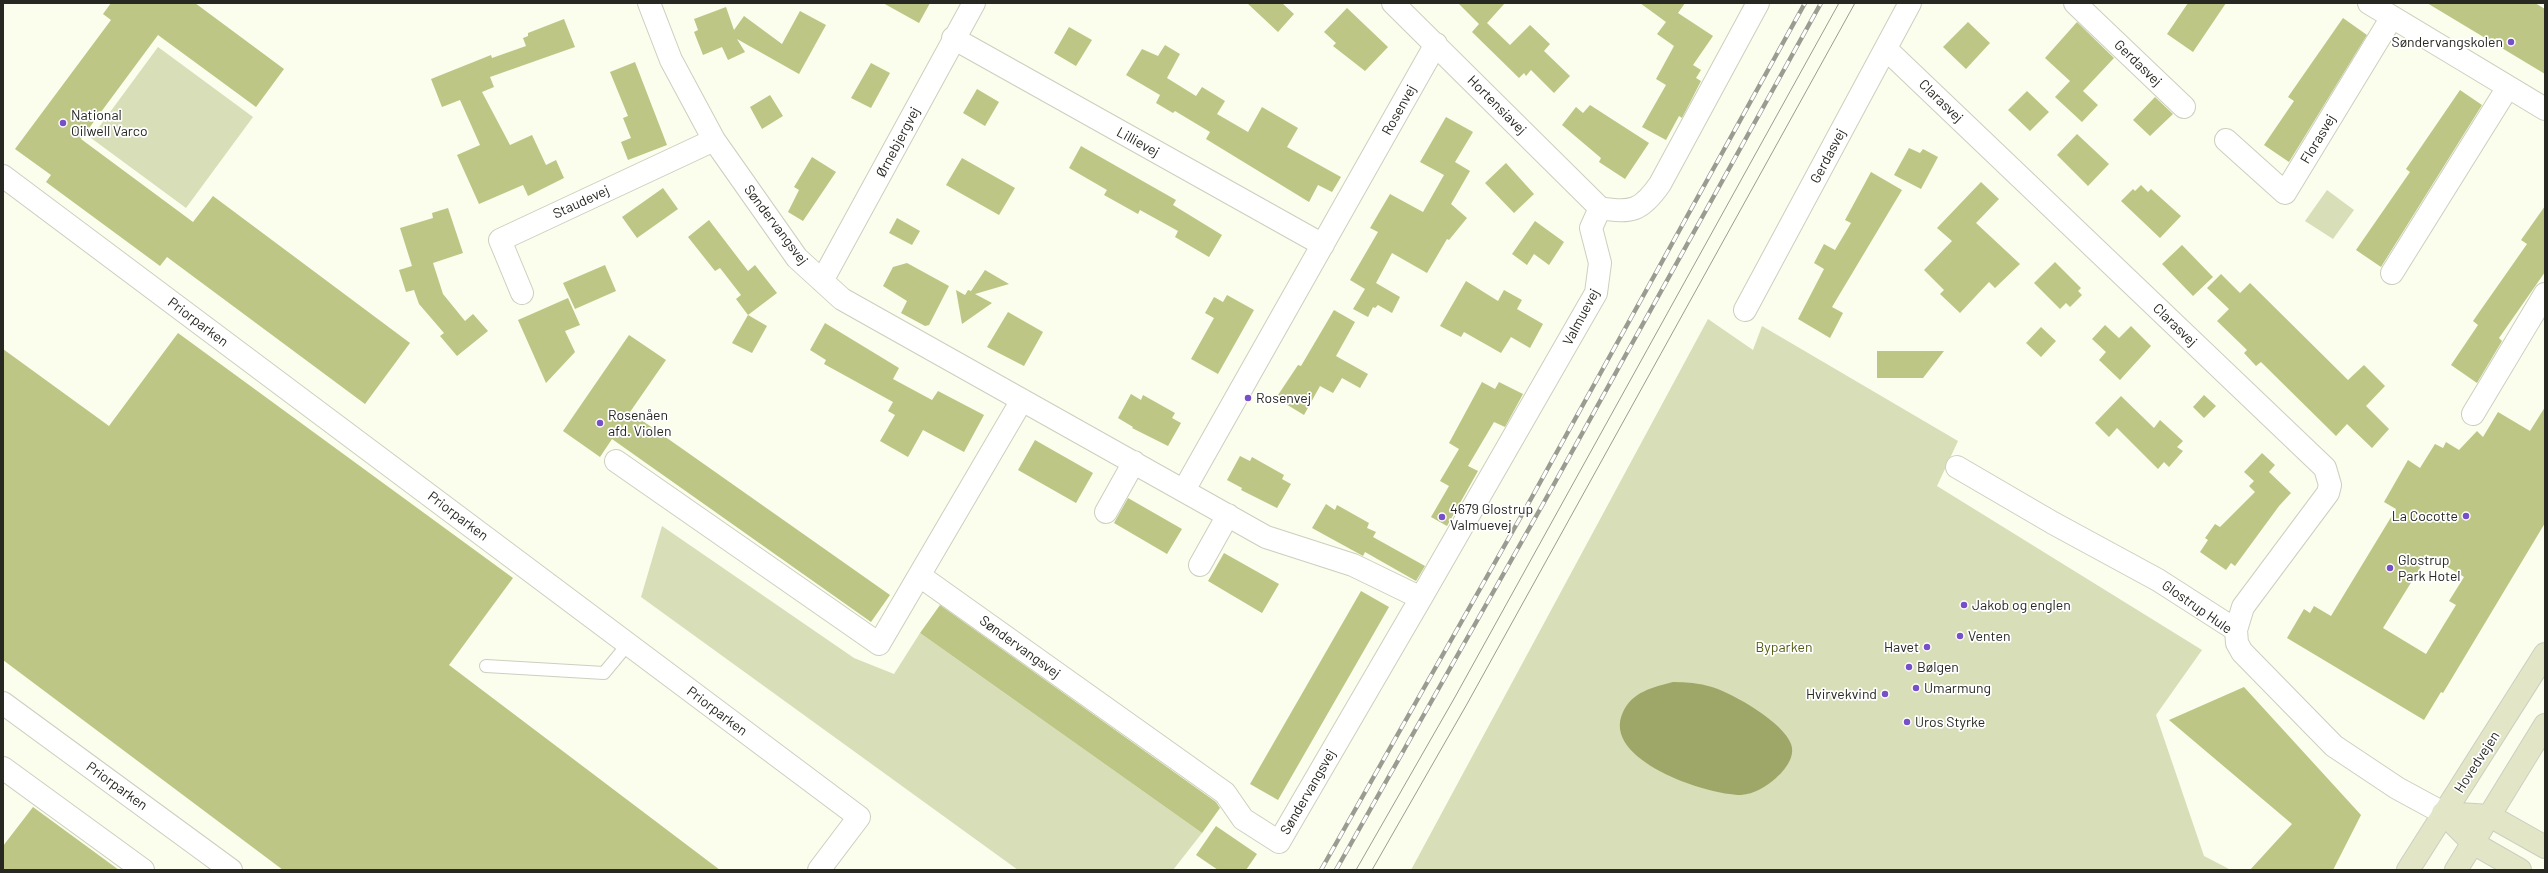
<!DOCTYPE html>
<html>
<head>
<meta charset="utf-8">
<style>
  body { margin:0 }
  #map { position:relative; width:2548px; height:873px; overflow:hidden; background:#fbfded; font-family:Barlow,sans-serif }
  canvas { display:block }
  .frame { position:absolute; inset:0; border:4px solid #272822; pointer-events:none }
</style>
</head>
<body>
<div id="map">
<canvas width="2548" height="873"></canvas>
<div class="frame"></div>
</div>
<script>
const ctx = document.querySelector('canvas').getContext('2d');
ctx.lineJoin = 'round';
function paint(path, color) { ctx.fillStyle = color; ctx.fill(path, 'evenodd'); }
function strokePath(path, color, width, dash) { ctx.strokeStyle = color; ctx.lineWidth = width; ctx.lineCap = dash ? 'butt' : 'round'; ctx.setLineDash(dash || []); ctx.stroke(path); }
function write(font, color, halo, rows, align = 'center') {
  ctx.font = font + ' Barlow,sans-serif'; ctx.lineWidth = 3.5; ctx.setLineDash([]); ctx.textBaseline = 'middle'; ctx.strokeStyle = halo; ctx.fillStyle = color; for (const [text, x, y, turn = 0] of rows) {
    ctx.save(); ctx.translate(x, y); ctx.rotate((+turn || 0) * Math.PI / 180); ctx.textAlign = isNaN(turn) ? turn : align; if (halo) ctx.strokeText(text, 0, 0); ctx.fillText(text, 0, 0); ctx.restore();
  }
}
paint(new Path2D(`
  M 158,47 L 253,117 L 186,208 L 91,138 Z
  M 2327,190 L 2354,210 L 2333,239 L 2305,221 Z
  M 1708,319 L 1753,350 L 1762,326 L 1958,441 L 1937,486 L 2202,650 L 2156,715 L 2204,856 L 2231,870 L 1411,870 Z
  M 662,526 L 854,658 L 894,674 L 920,633 L 1202,833 L 1173,870 L 1018,870 L 641,597 Z`), '#d8deb7');
paint(new Path2D(`
  M 1673,682 C 1686,682 1699,683 1712,687 C 1734,694 1783,722 1791,744 C 1796,757 1784,771 1776,778 C 1766,787 1754,794 1741,795 C 1707,795 1600,760 1623,712 C 1632,692 1653,687 1673,682 Z`), '#9fa768');
paint(new Path2D(`
  M 111,3 L 195,3 L 284,69 L 256,107 L 158,35 L 81,139 L 193,222 L 213,196 L 410,343 L 365,404 L 167,257 L 160,266 L 46,182 L 51,175 L 15,149 L 111,20 L 103,14 Z
  M 883,3 L 930,3 L 919,23 Z
  M 1247,3 L 1282,3 L 1294,14 L 1278,32 Z
  M 1458,3 L 1505,3 L 1487,23 L 1510,45 L 1530,25 L 1550,44 L 1544,51 L 1570,76 L 1554,93 L 1531,70 L 1526,76 L 1524,73 L 1519,78 L 1472,32 L 1479,24 Z
  M 1640,3 L 1685,3 L 1678,13 L 1713,36 L 1693,65 L 1701,70 L 1696,78 L 1701,81 L 1682,118 L 1679,116 L 1666,140 L 1642,127 L 1666,85 L 1656,79 L 1674,46 L 1657,34 L 1666,22 Z
  M 2188,3 L 2226,3 L 2193,52 L 2167,34 Z
  M 2427,3 L 2535,3 L 2545,9 L 2545,74 Z
  M 726,7 L 734,30 L 744,16 L 782,44 L 800,11 L 826,25 L 799,74 L 737,39 L 745,52 L 728,60 L 722,47 L 703,55 L 694,32 L 698,30 L 694,19 Z
  M 1347,8 L 1388,47 L 1365,71 L 1333,46 L 1336,43 L 1324,32 Z
  M 2343,18 L 2367,35 L 2289,162 L 2264,145 L 2294,101 L 2288,97 Z
  M 564,19 L 575,47 L 490,77 L 494,87 L 482,92 L 510,145 L 532,135 L 546,165 L 556,160 L 564,178 L 528,196 L 523,185 L 479,204 L 457,155 L 480,145 L 460,100 L 442,107 L 431,79 L 491,55 L 492,58 L 526,46 L 523,38 L 528,36 L 528,33 Z
  M 1968,22 L 1990,43 L 1966,69 L 1943,47 Z
  M 2077,22 L 2114,58 L 2083,91 L 2098,105 L 2082,122 L 2055,97 L 2070,81 L 2045,58 Z
  M 1069,27 L 1092,40 L 1076,66 L 1054,53 Z
  M 1165,45 L 1180,54 L 1167,78 L 1196,96 L 1202,87 L 1225,101 L 1217,114 L 1248,132 L 1262,107 L 1298,128 L 1287,147 L 1341,177 L 1332,192 L 1318,185 L 1309,202 L 1206,139 L 1210,132 L 1175,111 L 1173,113 L 1156,103 L 1160,95 L 1126,75 L 1142,49 L 1158,56 Z
  M 635,62 L 667,145 L 628,160 L 621,142 L 631,138 L 623,118 L 628,116 L 610,72 Z
  M 871,63 L 890,73 L 871,108 L 851,98 Z
  M 977,89 L 999,102 L 985,126 L 963,113 Z
  M 2460,90 L 2482,105 L 2381,267 L 2356,250 L 2410,172 L 2406,169 Z
  M 2027,91 L 2049,112 L 2030,131 L 2008,110 Z
  M 770,95 L 783,116 L 762,129 L 750,107 Z
  M 2155,97 L 2173,114 L 2150,136 L 2133,120 Z
  M 1590,105 L 1649,143 L 1625,179 L 1599,162 L 1601,158 L 1562,125 L 1576,107 L 1583,113 Z
  M 1446,117 L 1473,132 L 1455,162 L 1470,171 L 1451,204 L 1467,218 L 1449,240 L 1447,239 L 1427,273 L 1392,253 L 1376,283 L 1400,297 L 1392,313 L 1378,305 L 1375,308 L 1373,307 L 1368,317 L 1353,309 L 1365,289 L 1350,280 L 1378,232 L 1370,228 L 1390,194 L 1423,212 L 1444,175 L 1420,162 Z
  M 2077,134 L 2109,164 L 2088,186 L 2057,155 Z
  M 1081,146 L 1176,200 L 1173,205 L 1222,235 L 1209,257 L 1175,237 L 1178,231 L 1140,210 L 1138,214 L 1104,195 L 1107,190 L 1069,168 Z
  M 1909,148 L 1920,153 L 1923,149 L 1938,157 L 1921,189 L 1894,175 Z
  M 812,157 L 836,172 L 803,221 L 788,212 L 799,190 L 794,187 Z
  M 962,158 L 1015,188 L 999,215 L 946,185 Z
  M 1506,163 L 1534,194 L 1514,213 L 1485,183 Z
  M 1871,172 L 1902,190 L 1832,307 L 1843,313 L 1830,338 L 1798,319 L 1824,269 L 1814,263 L 1824,244 L 1835,250 L 1851,223 L 1845,220 Z
  M 1981,182 L 1999,199 L 1976,223 L 2020,264 L 1995,288 L 1989,282 L 1960,313 L 1940,294 L 1944,290 L 1924,270 L 1952,241 L 1937,228 Z
  M 2141,185 L 2148,192 L 2151,189 L 2181,216 L 2160,238 L 2121,201 L 2133,189 L 2135,191 Z
  M 663,188 L 678,209 L 637,238 L 622,217 Z
  M 2545,206 L 2545,272 L 2499,338 L 2502,341 L 2477,383 L 2451,365 L 2478,325 L 2473,321 L 2527,244 L 2521,240 Z
  M 448,208 L 463,253 L 433,263 L 443,294 L 465,321 L 473,314 L 488,331 L 457,356 L 440,336 L 444,333 L 419,304 L 414,290 L 406,292 L 399,270 L 412,266 L 400,228 L 433,218 L 432,213 Z
  M 897,218 L 920,231 L 912,245 L 889,233 Z
  M 709,220 L 748,271 L 755,265 L 777,293 L 748,315 L 767,326 L 752,353 L 732,343 L 748,315 L 736,299 L 741,295 L 720,268 L 715,271 L 688,237 Z
  M 1535,221 L 1564,242 L 1549,265 L 1534,254 L 1527,265 L 1512,254 Z
  M 2182,245 L 2213,277 L 2193,296 L 2162,264 Z
  M 2055,262 L 2081,288 L 2078,291 L 2082,295 L 2070,307 L 2066,303 L 2060,309 L 2034,283 Z
  M 907,263 L 949,286 L 929,325 L 925,326 L 901,313 L 907,301 L 883,286 L 893,267 Z
  M 605,265 L 616,291 L 575,309 L 563,283 Z
  M 985,270 L 1009,284 L 975,294 L 992,303 L 962,324 L 956,290 L 965,295 L 968,290 L 971,291 Z
  M 2221,274 L 2240,293 L 2250,283 L 2348,380 L 2364,365 L 2385,386 L 2366,406 L 2389,429 L 2372,448 L 2347,424 L 2336,436 L 2261,362 L 2256,366 L 2244,353 L 2247,350 L 2217,321 L 2229,309 L 2207,288 Z
  M 1466,281 L 1498,301 L 1504,290 L 1522,300 L 1517,309 L 1543,324 L 1530,348 L 1511,337 L 1501,353 L 1464,332 L 1461,337 L 1440,326 Z
  M 1227,295 L 1254,310 L 1218,374 L 1191,359 L 1214,318 L 1205,313 L 1214,297 L 1223,302 Z
  M 568,298 L 580,325 L 565,331 L 575,352 L 546,383 L 518,320 Z
  M 1334,310 L 1355,322 L 1336,356 L 1368,374 L 1360,388 L 1342,378 L 1333,393 L 1320,386 L 1304,415 L 1276,398 L 1298,365 L 1301,366 Z
  M 1008,312 L 1043,332 L 1024,366 L 987,347 Z
  M 825,323 L 899,368 L 893,379 L 932,400 L 938,391 L 984,415 L 964,452 L 923,430 L 908,457 L 880,441 L 895,415 L 888,411 L 893,402 L 824,364 L 826,360 L 810,350 Z
  M 2105,325 L 2119,338 L 2131,326 L 2151,346 L 2120,380 L 2099,360 L 2106,352 L 2092,339 Z
  M 2041,327 L 2056,341 L 2041,357 L 2026,343 Z
  M 178,333 L 513,578 L 449,665 L 720,870 L 283,870 L 3,660 L 3,349 L 109,426 Z
  M 629,335 L 666,360 L 630,412 L 890,595 L 871,622 L 612,439 L 600,457 L 563,431 Z
  M 1877,351 L 1944,351 L 1923,378 L 1877,378 Z
  M 1482,382 L 1495,389 L 1499,382 L 1523,394 L 1505,427 L 1494,422 L 1468,466 L 1478,471 L 1447,526 L 1431,517 L 1449,486 L 1440,481 L 1459,449 L 1449,443 Z
  M 1131,394 L 1141,400 L 1143,395 L 1175,413 L 1172,418 L 1181,423 L 1168,446 L 1132,428 L 1133,427 L 1118,418 Z
  M 2204,395 L 2216,406 L 2204,418 L 2193,407 Z
  M 2121,396 L 2154,428 L 2160,420 L 2183,441 L 2177,447 L 2183,451 L 2169,467 L 2164,462 L 2158,469 L 2117,428 L 2109,437 L 2095,423 Z
  M 2545,407 L 2545,523 L 2443,693 L 2441,692 L 2424,720 L 2287,638 L 2304,609 L 2310,613 L 2314,606 L 2331,616 L 2396,509 L 2384,502 L 2408,460 L 2420,468 L 2435,444 L 2443,448 L 2446,442 L 2459,450 L 2477,431 L 2483,437 L 2498,412 L 2530,431 ZM 2428,555 L 2464,577 L 2449,601 L 2456,605 L 2426,654 L 2383,628 Z
  M 1035,440 L 1093,473 L 1076,503 L 1018,470 Z
  M 2262,453 L 2275,465 L 2269,472 L 2291,493 L 2279,506 L 2235,566 L 2231,563 L 2226,570 L 2200,552 L 2208,540 L 2205,538 L 2215,524 L 2220,527 L 2255,492 L 2249,486 L 2254,481 L 2244,472 Z
  M 1240,456 L 1250,461 L 1252,457 L 1284,475 L 1282,479 L 1291,484 L 1277,508 L 1241,490 L 1242,488 L 1227,480 Z
  M 1128,498 L 1182,529 L 1167,554 L 1114,523 Z
  M 1326,504 L 1335,510 L 1337,505 L 1369,523 L 1367,528 L 1376,532 L 1373,537 L 1425,566 L 1416,581 L 1365,552 L 1363,556 L 1312,528 Z
  M 1224,553 L 1279,584 L 1262,613 L 1208,581 Z
  M 1361,591 L 1389,607 L 1278,800 L 1250,784 Z
  M 940,605 L 1216,802 L 1220,808 L 1202,833 L 920,633 Z
  M 2244,687 L 2361,815 L 2333,870 L 2250,870 L 2292,824 L 2169,720 Z
  M 33,807 L 119,870 L 3,870 L 3,846 Z
  M 1216,826 L 1257,854 L 1246,870 L 1218,870 L 1196,855 Z`), '#bdc685');
const lane = new Path2D(`
  M 486,666 L 604,673 L 628,644`);
const street = new Path2D(`
  M 649,3 L 671,60 L 714,140 L 797,258 L 842,299 L 1266,537 L 1353,565 L 1421,598 L 1279,842 L 1243,819 L 1225,793 L 920,576
  M 1393,3 L 1600,208
  M 2075,3 L 2184,107
  M 2369,3 L 2545,109
  M 953,38 L 1323,245
  M 1886,49 L 2325,468 L 2330,485 L 2328,493 L 2243,607 L 2236,630 L 2237,643 L 2242,652 L 2334,746 L 2397,788 L 2443,813
  M 2226,140 L 2285,193 L 2392,17
  M 3,176 L 859,817 L 819,870
  M 1600,208 C 1632,214 1642,210 1660,184 L 1758,3
  M 2392,273 L 2508,87
  M 822,281 L 974,3
  M 522,293 L 500,240 L 714,140
  M 1745,310 L 1910,3
  M 2473,414 L 2545,294
  M 616,461 L 879,644 L 1022,400
  M 1957,467 L 2053,523 L 2158,580 L 2236,630
  M 1184,490 L 1436,44
  M 1106,512 L 1134,462
  M 1200,565 L 1228,515
  M 1421,598 L 1596,293 L 1600,263 L 1591,228 L 1600,208
  M 3,703 L 231,870
  M 3,768 L 143,870`);
const secondary = new Path2D(`
  M 2443,813 L 2490,816 L 2545,847
  M 2443,813 L 2473,843 L 2520,870
  M 2408,870 L 2545,654
  M 2456,870 L 2545,725`);
strokePath(lane, '#cccfbe', 14);
strokePath(street, '#cccfbe', 24);
strokePath(secondary, '#cccfbe', 24);
strokePath(lane, '#fff', 12);
strokePath(street, '#fff', 22);
strokePath(secondary, '#e2e6c7', 22);
strokePath(new Path2D(`
  M 1356,870 L 1455,697 L 1839,3
  M 1372,870 L 1467,704 L 1855,3`), '#9b9c91', 1);
const rail = new Path2D(`
  M 1321,870 L 1532,497 L 1805,3
  M 1336,870 L 1543,504 L 1821,3`);
strokePath(rail, '#9b9c91', 4.5);
strokePath(rail, '#fff', 3, [9]);
for (const [x, y, r, color] of [
  [2511,42,4,"#7750c9"],
  [63,123,4,"#7750c9"],
  [1248,398,4,"#7750c9"],
  [600,423,4,"#7750c9"],
  [2466,516,4,"#7750c9"],
  [1442,517,4,"#7750c9"],
  [2390,568,4,"#7750c9"],
  [1964,605,4,"#7750c9"],
  [1960,636,4,"#7750c9"],
  [1927,647,4,"#7750c9"],
  [1909,667,4,"#7750c9"],
  [1916,688,4,"#7750c9"],
  [1885,694,4,"#7750c9"],
  [1907,722,4,"#7750c9"]
]) { const dot = new Path2D(); dot.arc(x, y, r, 0, 2 * Math.PI); ctx.fillStyle = color; ctx.fill(dot); strokePath(dot, '#fff', 1.5); }
write('14px', '#272822', '#fff', [
  ["Søndervangskolen",2503,42,"right"],
  ["National",71,115],
  ["Oilwell Varco",71,131],
  ["Rosenvej",1256,398],
  ["Rosenåen",608,415],
  ["afd. Violen",608,431],
  ["4679 Glostrup",1450,509],
  ["Valmuevej",1450,525],
  ["La Cocotte",2458,516,"right"],
  ["Glostrup",2398,560],
  ["Park Hotel",2398,576],
  ["Jakob og englen",1972,605],
  ["Venten",1968,636],
  ["Havet",1919,647,"right"],
  ["Bølgen",1917,667],
  ["Umarmung",1924,688],
  ["Hvirvekvind",1877,694,"right"],
  ["Uros Styrke",1915,722]
], 'left');
write('14px', '#272822', '#fff', [
  ["Gerdasvej",2138,63,44],
  ["Clarasvej",1941,101,44],
  ["Hortensiavej",1497,105,45],
  ["Rosenvej",1399,110,-61],
  ["Florasvej",2318,139,-59],
  ["Ørnebjergvej",898,142,-62],
  ["Lillievej",1138,142,29],
  ["Gerdasvej",1828,156,-62],
  ["Staudevej",581,202,-25],
  ["Søndervangsvej",776,225,53],
  ["Valmuevej",1581,317,-62],
  ["Priorparken",198,322,37],
  ["Clarasvej",2175,325,44],
  ["Priorparken",458,516,37],
  ["Glostrup Hule",2197,607,35],
  ["Søndervangsvej",1020,647,36],
  ["Priorparken",717,711,37],
  ["Hovedvejen",2477,762,-57],
  ["Priorparken",117,786,36],
  ["Søndervangsvej",1308,792,-60]
]);
write('14px', '#555b13', '#fff', [
  ["Byparken",1784,647]
]);
</script>
</body>
</html>
